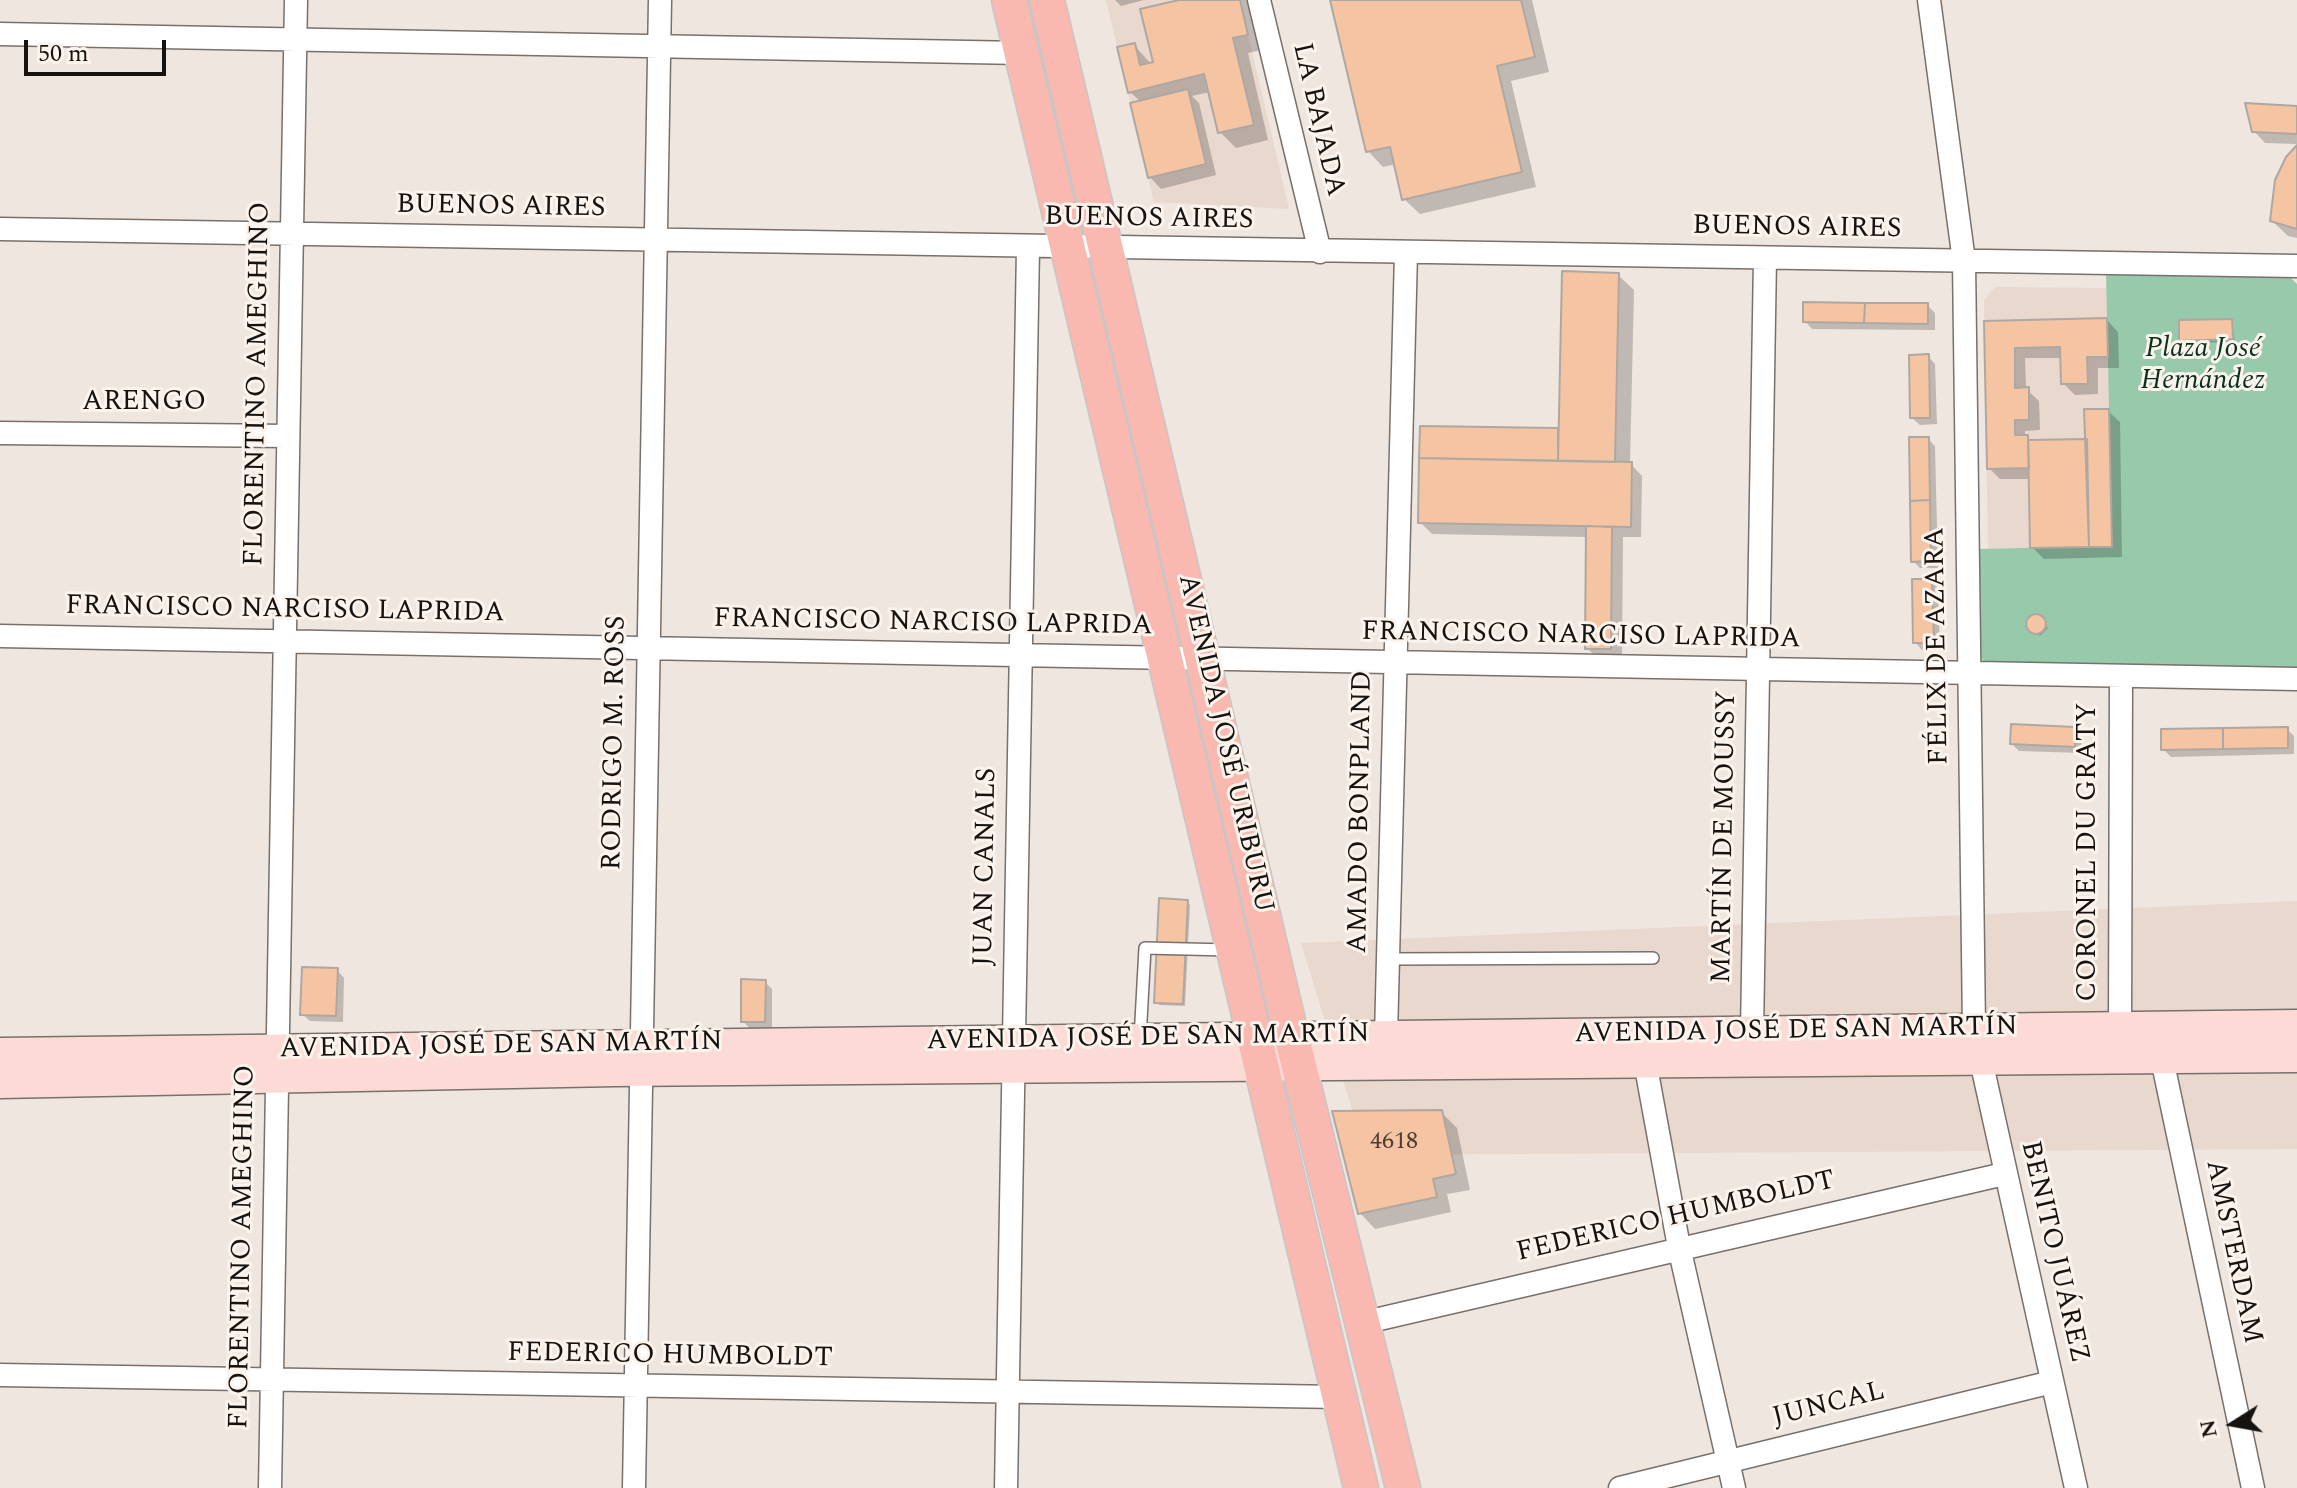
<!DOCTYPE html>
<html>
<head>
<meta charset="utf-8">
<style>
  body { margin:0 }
  #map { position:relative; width:2297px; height:1488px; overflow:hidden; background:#efe6e0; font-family:Spectral,serif }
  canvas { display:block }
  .north { position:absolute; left:2193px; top:1384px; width:80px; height:80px; -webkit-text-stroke:6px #fcf3ed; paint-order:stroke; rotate:259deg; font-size:22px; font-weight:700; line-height:32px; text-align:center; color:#151210 }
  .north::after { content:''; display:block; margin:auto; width:28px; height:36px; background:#151210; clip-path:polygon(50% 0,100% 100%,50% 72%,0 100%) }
  .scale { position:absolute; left:24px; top:40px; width:142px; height:36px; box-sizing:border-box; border:4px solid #151210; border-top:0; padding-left:10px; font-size:24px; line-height:28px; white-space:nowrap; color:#151210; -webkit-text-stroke:6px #fcf3ed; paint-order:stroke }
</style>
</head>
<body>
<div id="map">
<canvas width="2297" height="1488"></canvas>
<div class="north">N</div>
<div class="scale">50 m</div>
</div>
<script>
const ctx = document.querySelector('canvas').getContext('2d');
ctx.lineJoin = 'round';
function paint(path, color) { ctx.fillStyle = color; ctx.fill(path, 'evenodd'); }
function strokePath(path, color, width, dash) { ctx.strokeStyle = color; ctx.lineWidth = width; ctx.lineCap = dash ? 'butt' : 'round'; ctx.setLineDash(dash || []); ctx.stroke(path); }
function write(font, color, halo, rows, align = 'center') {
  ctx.font = font + ' Spectral,serif'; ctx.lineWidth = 6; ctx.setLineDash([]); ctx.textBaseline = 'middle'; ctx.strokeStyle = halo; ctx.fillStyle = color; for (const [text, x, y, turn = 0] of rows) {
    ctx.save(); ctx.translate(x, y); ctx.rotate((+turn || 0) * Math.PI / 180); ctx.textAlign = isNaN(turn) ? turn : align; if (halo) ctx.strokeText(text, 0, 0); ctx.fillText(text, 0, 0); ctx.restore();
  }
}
paint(new Path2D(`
  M 1106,0 L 1240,0 L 1289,209 L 1154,202 Z
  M 1995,287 L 2107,288 L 2112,547 L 1988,549 L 1984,300 Z
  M 2297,901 L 2297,1149 L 1366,1155 L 1301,943 Z`), '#e8d8cd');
paint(new Path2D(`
  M 1020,0 L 1036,0 L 1084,213 L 1075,216 Z
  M 1093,271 L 1100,275 L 1183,636 L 1175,638 L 1087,274 Z
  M 2106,271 L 2287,274 L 2297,284 L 2297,667 L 1994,665 L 1984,663 L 1980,655 L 1978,549 L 2112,546 Z`), '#97c9ab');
paint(new Path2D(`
  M 1115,0 L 1144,0 L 1121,6 Z
  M 1188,0 L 1250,0 L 1262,50 L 1248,53 L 1268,140 L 1236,148 L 1220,132 L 1210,92 L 1192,96 L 1199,103 L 1216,175 L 1161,189 L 1150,177 L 1141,102 L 1130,92 L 1134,45 L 1151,64 L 1155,63 Z
  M 1332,0 L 1532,0 L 1549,72 L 1511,81 L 1536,187 L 1420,214 L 1404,199 L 1396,164 L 1383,167 L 1368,151 Z
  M 2297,108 L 2297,144 L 2265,143 L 2254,131 Z
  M 2297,148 L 2297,238 L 2288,236 L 2272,221 Z
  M 1618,275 L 1634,290 L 1630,463 L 1642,476 L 1641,537 L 1623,537 L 1622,660 L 1599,660 L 1587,648 L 1588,537 L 1432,534 L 1420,522 L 1558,430 L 1561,433 Z
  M 1927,305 L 1935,313 L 1935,330 L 1812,329 L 1805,321 Z
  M 2107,320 L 2118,332 L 2119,368 L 2098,368 L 2098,394 L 2075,395 L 2063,383 L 2063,358 L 2025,358 L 2026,389 L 2039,401 L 2040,430 L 2025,431 L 2025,437 L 2033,442 L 2086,441 L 2108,411 L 2120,422 L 2122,557 L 2044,559 L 2032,547 L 2031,479 L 2000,479 L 1989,468 L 1986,323 Z
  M 2231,321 L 2235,342 L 2184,343 L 2181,340 Z
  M 1928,356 L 1935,364 L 1937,424 L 1920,425 L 1912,418 Z
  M 1928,439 L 1935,446 L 1938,568 L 1920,568 L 1913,561 Z
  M 1931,581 L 1938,588 L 1940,649 L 1922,650 L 1915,642 Z
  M 2036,616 L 2048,628 L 2040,636 L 2028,624 Z
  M 2075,729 L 2082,736 L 2081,753 L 2019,751 L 2012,744 Z
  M 2287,729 L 2294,736 L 2294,754 L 2171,757 L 2163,749 Z
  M 1187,902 L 1190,905 L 1185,1006 L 1160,1005 L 1156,1002 Z
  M 337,970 L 344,978 L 343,1022 L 310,1021 L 302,1014 Z
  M 765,982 L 772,989 L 772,1029 L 750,1029 L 743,1021 Z
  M 1441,1112 L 1457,1128 L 1470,1190 L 1447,1194 L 1451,1212 L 1375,1229 L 1360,1213 Z`), '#0003');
const building = new Path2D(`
  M 1179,0 L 1240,0 L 1248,35 L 1233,38 L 1254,125 L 1218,133 L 1204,74 L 1128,93 L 1117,47 L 1135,43 L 1140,65 L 1153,62 L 1140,9 Z
  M 1330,0 L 1521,0 L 1535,57 L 1497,66 L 1522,172 L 1402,200 L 1390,147 L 1366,152 Z
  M 1188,89 L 1206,164 L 1148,178 L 1130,103 Z
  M 2245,103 L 2297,106 L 2297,134 L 2252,132 Z
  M 2297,145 L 2297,229 L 2270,221 L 2275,180 L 2286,157 Z
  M 1562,271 L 1619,273 L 1615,462 L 1558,461 Z
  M 1803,302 L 1865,303 L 1864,323 L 1803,322 Z
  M 1865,303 L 1928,303 L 1928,324 L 1864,323 Z
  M 2107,318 L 2108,357 L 2087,357 L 2088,384 L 2061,384 L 2060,347 L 2015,348 L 2015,388 L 2029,387 L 2029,420 L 2015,420 L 2015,435 L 2028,435 L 2029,468 L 1987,469 L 1984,321 Z
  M 2232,319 L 2233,339 L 2179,341 L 2179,320 Z
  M 1929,354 L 1930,418 L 1910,418 L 1909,355 Z
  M 2084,409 L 2109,409 L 2112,547 L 2089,547 Z
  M 1420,426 L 1558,428 L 1558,461 L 1419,458 Z
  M 1909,437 L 1929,437 L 1930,500 L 1910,501 Z
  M 2087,439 L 2089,547 L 2030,548 L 2028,440 Z
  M 1419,458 L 1632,462 L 1631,527 L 1418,523 Z
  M 1930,500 L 1931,561 L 1911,562 L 1910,501 Z
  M 1586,526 L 1612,527 L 1611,649 L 1585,649 Z
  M 1912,579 L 1932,579 L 1934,643 L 1913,643 Z
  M2026 624a10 10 0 1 1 20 0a10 10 0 1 1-20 0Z
  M 2011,724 L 2075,727 L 2075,747 L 2010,744 Z
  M 2288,727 L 2288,748 L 2223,749 L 2223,728 Z
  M 2223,728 L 2223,749 L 2161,750 L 2161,729 Z
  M 1159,898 L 1188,900 L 1183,1004 L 1154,1003 Z
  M 302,967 L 338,968 L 336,1016 L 300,1015 Z
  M 741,979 L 766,980 L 765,1022 L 741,1022 Z
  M 1442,1110 L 1456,1174 L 1433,1179 L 1437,1197 L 1358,1214 L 1332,1111 Z`);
paint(building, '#f5c4a2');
strokePath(building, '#afa7a1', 2);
const lane = new Path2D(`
  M 1388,959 L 1653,958
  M 1140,1039 L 1145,948 L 1229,950`);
const street = new Path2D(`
  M 1259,0 L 1320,252
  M 1929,0 L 1964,261 L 1974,1029 L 2076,1488
  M 0,34 L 1022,53
  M 0,229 L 2297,266
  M 0,433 L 288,436
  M 0,636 L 2297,679
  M 2120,1028 L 2121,676
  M 1752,1032 L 1765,258
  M 1386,1036 L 1406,253
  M 2159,1045 L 2253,1488
  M 1643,1051 L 1679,1247 L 1734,1488
  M 1362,1323 L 2004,1174
  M 0,1375 L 1339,1397
  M 270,1488 L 296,0
  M 634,1488 L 660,0
  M 1006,1488 L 1028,248
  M 1620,1488 L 2052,1382`);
const secondary = new Path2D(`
  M 0,1054 L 2297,1026
  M 0,1082 L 615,1070 L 2297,1056`);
const primary = new Path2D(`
  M 1009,0 L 1361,1488
  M 1047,0 L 1292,1038 L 1403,1488`);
strokePath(lane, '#78706b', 14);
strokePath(street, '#78706b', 25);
strokePath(secondary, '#78706b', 35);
strokePath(primary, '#c7c6c6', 37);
strokePath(lane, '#fff', 11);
strokePath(street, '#fff', 22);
strokePath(secondary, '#fcdbd7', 32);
strokePath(primary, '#f9b8b0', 34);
write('24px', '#4d3e34', null, [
  ["4618",1394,1143]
]);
write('28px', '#151210', '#fcf3ed', [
  ["LA BAJADA",1317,120,77],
  ["BUENOS AIRES",501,208,1],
  ["BUENOS AIRES",1149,220,1],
  ["BUENOS AIRES",1797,229,1],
  ["FLORENTINO AMEGHINO",259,384,-89],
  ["ARENGO",144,404],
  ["FRANCISCO NARCISO LAPRIDA",285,611,1],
  ["FRANCISCO NARCISO LAPRIDA",933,624,1],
  ["FRANCISCO NARCISO LAPRIDA",1581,637,1],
  ["FÉLIX DE AZARA",1939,646,-91],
  ["RODRIGO M. ROSS",616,743,-89],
  ["AVENIDA JOSÉ URIBURU",1224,744,77],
  ["AMADO BONPLAND",1362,812,-89],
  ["MARTÍN DE MOUSSY",1726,837,-89],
  ["CORONEL DU GRATY",2090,852,-90],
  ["JUAN CANALS",987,867,-89],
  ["AVENIDA JOSÉ DE SAN MARTÍN",1796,1032,-1],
  ["AVENIDA JOSÉ DE SAN MARTÍN",1148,1039,-1],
  ["AVENIDA JOSÉ DE SAN MARTÍN",501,1047,-1],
  ["FEDERICO HUMBOLDT",1676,1218,-13],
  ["FLORENTINO AMEGHINO",244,1247,-89],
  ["BENITO JUÁREZ",2053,1252,77],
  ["AMSTERDAM",2232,1252,78],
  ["FEDERICO HUMBOLDT",670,1357,1],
  ["JUNCAL",1829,1406,-14]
]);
write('italic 28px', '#06331e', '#fcf3ed', [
  ["Plaza José",2203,351],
  ["Hernández",2203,383]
]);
</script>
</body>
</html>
